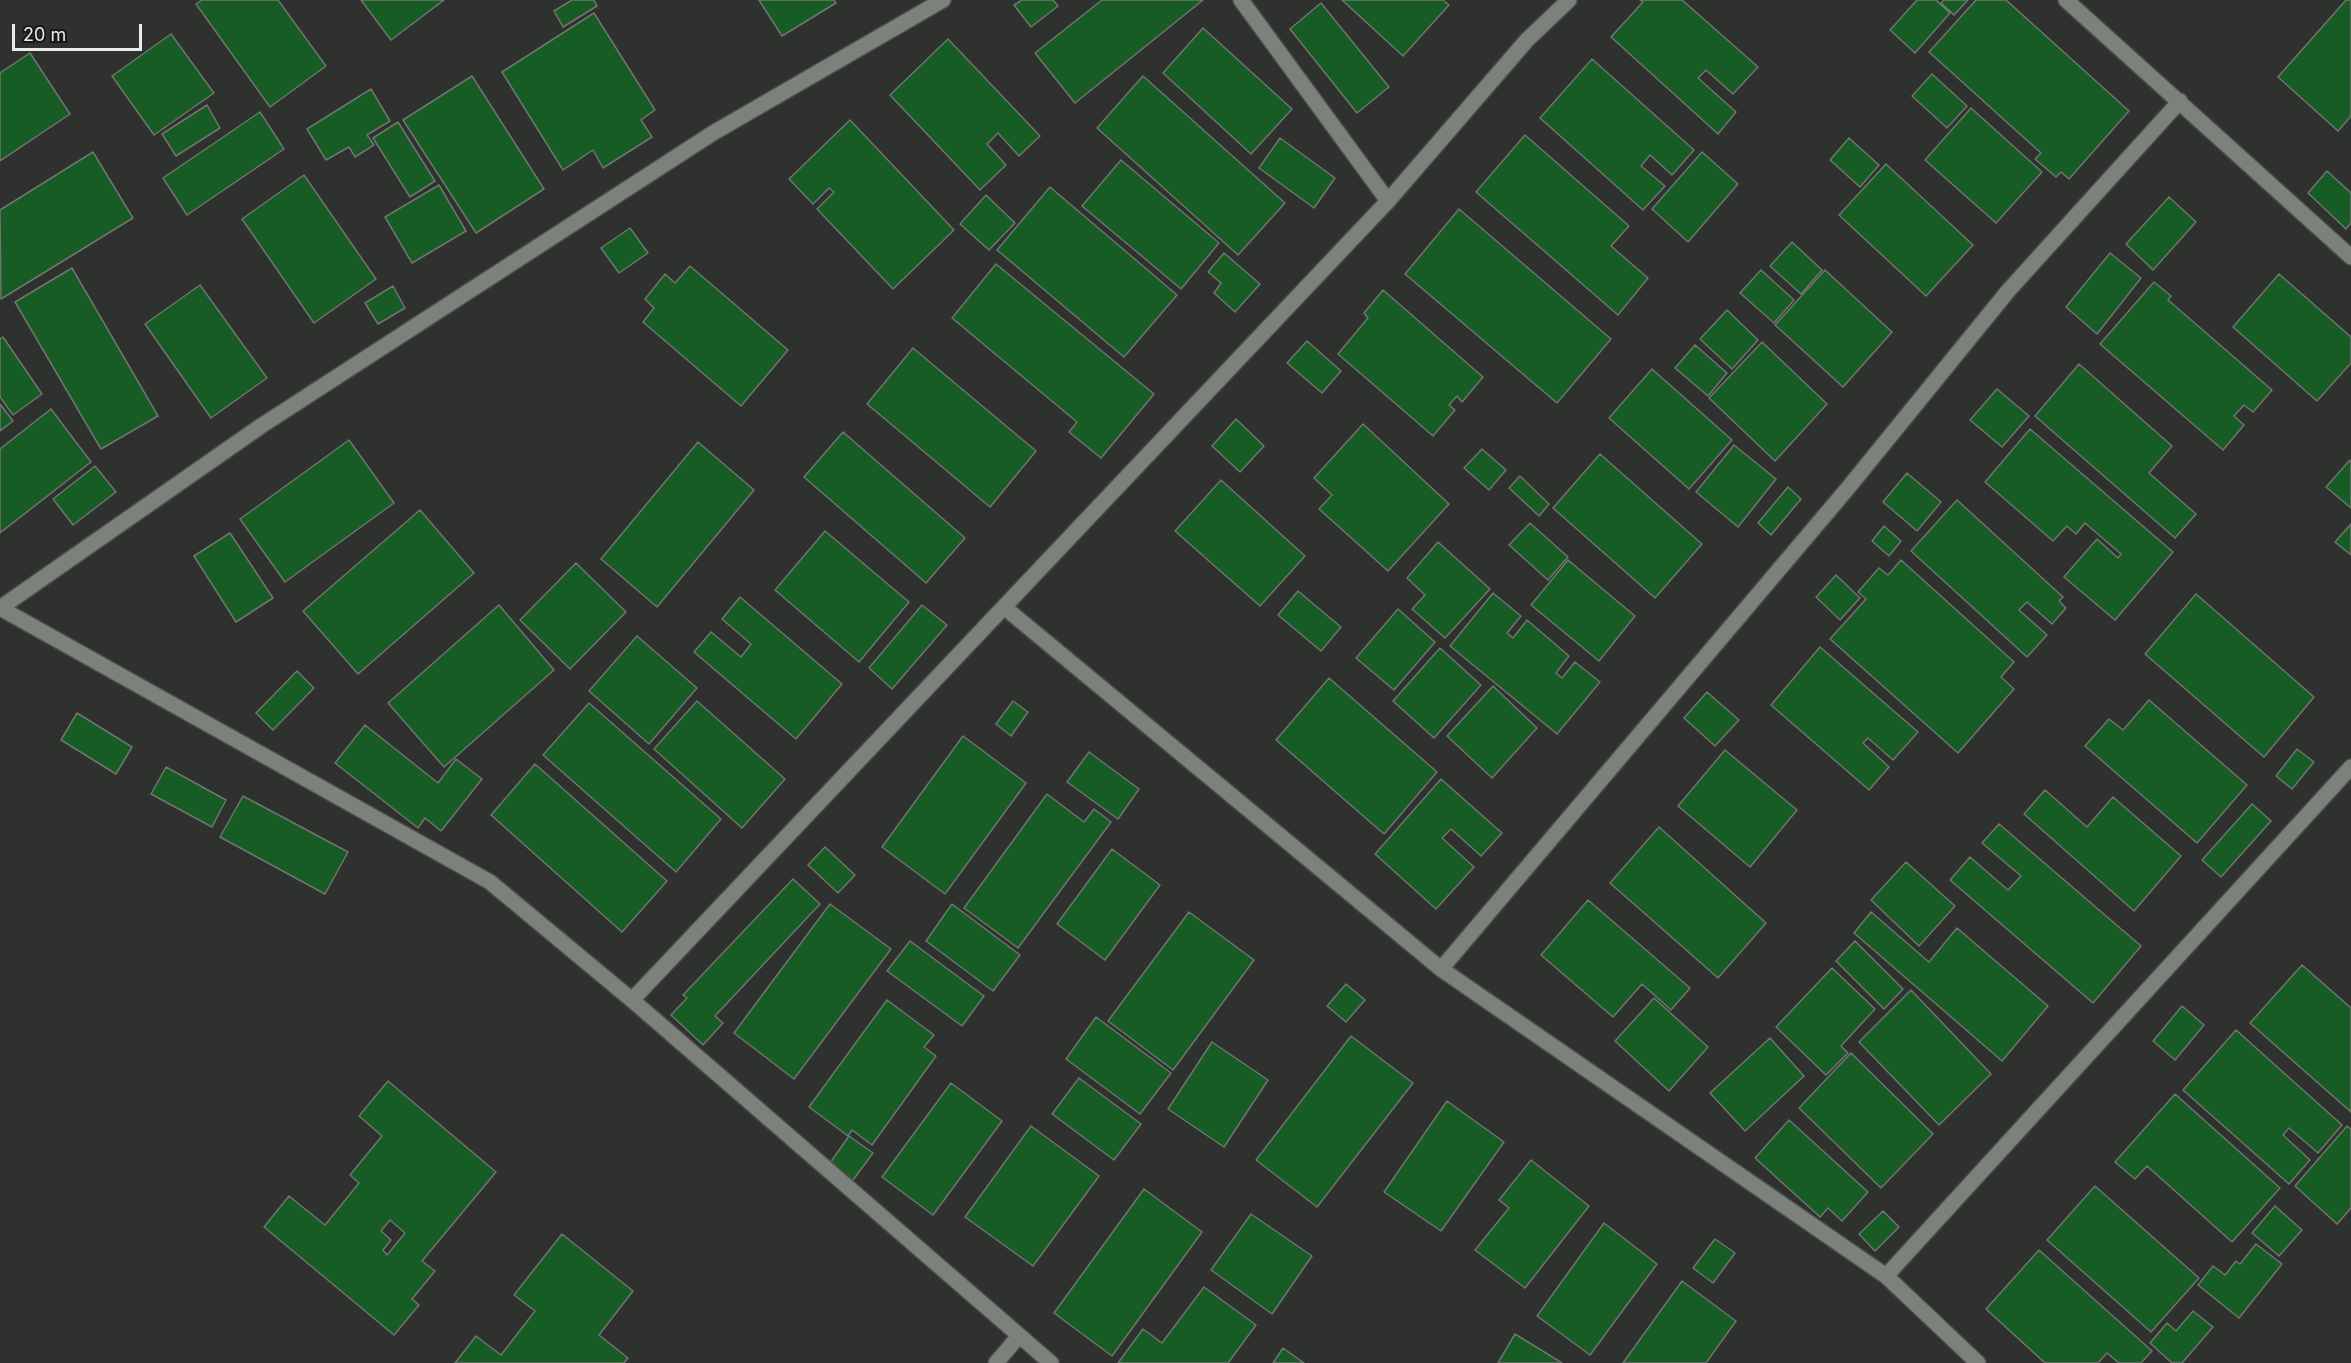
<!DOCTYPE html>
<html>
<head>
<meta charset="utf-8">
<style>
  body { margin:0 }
  #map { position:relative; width:2351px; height:1363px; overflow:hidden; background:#2e312e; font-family:Inter,sans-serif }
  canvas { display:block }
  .scale { position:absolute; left:12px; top:24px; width:130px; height:27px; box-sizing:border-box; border:3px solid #e9ece9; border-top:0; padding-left:8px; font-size:18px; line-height:21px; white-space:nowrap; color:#e9ece9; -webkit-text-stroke:4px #171917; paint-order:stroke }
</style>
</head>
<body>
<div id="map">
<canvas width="2351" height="1363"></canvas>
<div class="scale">20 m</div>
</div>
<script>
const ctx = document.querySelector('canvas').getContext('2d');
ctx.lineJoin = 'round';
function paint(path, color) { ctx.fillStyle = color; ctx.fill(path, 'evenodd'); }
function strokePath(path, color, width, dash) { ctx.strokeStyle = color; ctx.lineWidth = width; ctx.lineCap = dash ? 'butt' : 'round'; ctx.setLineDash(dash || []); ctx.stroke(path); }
const building = new Path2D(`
  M 202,0 L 278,0 L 326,66 L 270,107 L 196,4 Z
  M 361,0 L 444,0 L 391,40 Z
  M 572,0 L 594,0 L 597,6 L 563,27 L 554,11 Z
  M 759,0 L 834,0 L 836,3 L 782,36 Z
  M 1022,0 L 1053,0 L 1058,6 L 1031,27 L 1014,5 Z
  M 1102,0 L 1203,0 L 1075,103 L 1035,53 Z
  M 1342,0 L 1443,0 L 1449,5 L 1403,56 Z
  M 1640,0 L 1682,0 L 1758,67 L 1733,94 L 1706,70 L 1698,78 L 1736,112 L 1718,134 L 1611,37 L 1643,2 Z
  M 1917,0 L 1936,0 L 1950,13 L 1915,53 L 1890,30 Z
  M 1944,0 L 1968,0 L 1954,15 L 1941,3 Z
  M 1976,0 L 2006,0 L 2129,111 L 2069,179 L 2061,172 L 2056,177 L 2035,159 L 2041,153 L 1929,52 Z
  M 2346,0 L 2351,0 L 2351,116 L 2338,131 L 2278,77 Z
  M 1321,3 L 1389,87 L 1357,113 L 1290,29 Z
  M 594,13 L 655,110 L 641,120 L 652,137 L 603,168 L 593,150 L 563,170 L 502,72 Z
  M 1203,28 L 1292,109 L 1251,154 L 1163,73 Z
  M 171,34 L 214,93 L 154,135 L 112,76 Z
  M 948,39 L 1040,136 L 1019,156 L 998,133 L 987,144 L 1006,165 L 980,190 L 890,95 Z
  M 30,53 L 70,114 L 0,161 L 0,73 Z
  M 1592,59 L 1694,150 L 1672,175 L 1650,155 L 1641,166 L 1665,186 L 1643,210 L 1540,118 Z
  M 1932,74 L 1967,106 L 1947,128 L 1912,96 Z
  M 472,76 L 544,189 L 476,233 L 403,120 Z
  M 1143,76 L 1285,203 L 1238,255 L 1097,128 Z
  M 371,89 L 390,121 L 367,135 L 374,145 L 355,157 L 349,147 L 326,160 L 307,129 Z
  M 207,105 L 220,128 L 176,156 L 162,134 Z
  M 1971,108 L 2042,172 L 1996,223 L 1925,160 Z
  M 260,112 L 284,149 L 187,215 L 163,178 Z
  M 850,120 L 954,230 L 893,289 L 817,209 L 834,192 L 829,188 L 813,204 L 789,179 Z
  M 398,122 L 435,181 L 410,197 L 373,138 Z
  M 1525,135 L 1629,226 L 1611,246 L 1648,278 L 1618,315 L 1476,192 Z
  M 1280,138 L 1335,178 L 1314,208 L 1259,168 Z
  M 1849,138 L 1879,165 L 1860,187 L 1830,160 Z
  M 93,152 L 133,218 L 1,299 L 0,210 Z
  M 1702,152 L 1738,184 L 1688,242 L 1652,209 Z
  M 1121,160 L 1219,243 L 1181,289 L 1082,206 Z
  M 1886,164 L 1973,245 L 1926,296 L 1839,215 Z
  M 2327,171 L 2351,193 L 2351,223 L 2346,229 L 2308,193 Z
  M 304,175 L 376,279 L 314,323 L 242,219 Z
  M 439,185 L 466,231 L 412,263 L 385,217 Z
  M 1050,187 L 1177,295 L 1124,357 L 997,250 Z
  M 986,195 L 1015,223 L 989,250 L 960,224 Z
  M 2169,197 L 2196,222 L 2153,270 L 2126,244 Z
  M 1459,209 L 1611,339 L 1557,403 L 1405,274 Z
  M 630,228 L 648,253 L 619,273 L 601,248 Z
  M 1792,242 L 1822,270 L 1801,294 L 1770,266 Z
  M 1224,253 L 1260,284 L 1235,312 L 1214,293 L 1221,283 L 1208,272 Z
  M 2110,253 L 2141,278 L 2097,334 L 2066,307 Z
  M 996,264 L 1154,394 L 1101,458 L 1069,432 L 1077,422 L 952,318 Z
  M 690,266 L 788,350 L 741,406 L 643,322 L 654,308 L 645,299 L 665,274 L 675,283 Z
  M 72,268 L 158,416 L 101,449 L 15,302 Z
  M 1761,270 L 1794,300 L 1774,323 L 1740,293 Z
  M 1825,270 L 1892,332 L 1843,387 L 1775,325 Z
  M 2279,274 L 2351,337 L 2351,363 L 2317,401 L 2233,327 Z
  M 2154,282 L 2171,296 L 2168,300 L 2272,390 L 2253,412 L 2244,405 L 2234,416 L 2244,425 L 2223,450 L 2100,344 Z
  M 200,285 L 267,378 L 211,418 L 145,324 Z
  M 393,286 L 405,308 L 378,324 L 365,303 Z
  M 1383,290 L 1483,377 L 1462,402 L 1457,396 L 1449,405 L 1455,410 L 1433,436 L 1338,354 L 1368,318 L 1364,313 Z
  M 1727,310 L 1758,340 L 1732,369 L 1700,339 Z
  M 3,337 L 42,394 L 13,415 L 0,397 L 0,339 Z
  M 1307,341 L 1341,371 L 1322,393 L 1287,363 Z
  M 1762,342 L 1827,404 L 1775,461 L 1709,398 Z
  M 1695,345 L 1727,373 L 1708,396 L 1675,368 Z
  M 913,348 L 1036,451 L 990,507 L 867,404 Z
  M 2079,364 L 2172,446 L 2149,473 L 2196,514 L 2175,538 L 2035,416 Z
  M 1652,369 L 1732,440 L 1689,489 L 1609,418 Z
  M 1997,389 L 2029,416 L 2002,447 L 1970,420 Z
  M 0,404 L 13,421 L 0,431 Z
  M 51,409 L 91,462 L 0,533 L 0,449 Z
  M 1236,419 L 1264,446 L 1240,472 L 1212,446 Z
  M 1363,424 L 1449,504 L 1388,571 L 1319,509 L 1332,495 L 1314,478 Z
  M 2030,429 L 2173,552 L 2115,620 L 2064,577 L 2097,539 L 2118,558 L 2121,554 L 2085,523 L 2076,534 L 2067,526 L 2053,541 L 1985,482 Z
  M 843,432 L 965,538 L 926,583 L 804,477 Z
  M 349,440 L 394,503 L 285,582 L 240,519 Z
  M 698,442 L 754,490 L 657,607 L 601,559 Z
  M 1734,445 L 1776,479 L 1738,527 L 1696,492 Z
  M 1482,449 L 1506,470 L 1489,490 L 1464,468 Z
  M 1600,454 L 1702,544 L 1655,598 L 1553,508 Z
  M 2350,460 L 2351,461 L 2351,508 L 2326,487 Z
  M 95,466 L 116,492 L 73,525 L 53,499 Z
  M 1907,473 L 1941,502 L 1917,531 L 1883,502 Z
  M 1520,476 L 1549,504 L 1539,516 L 1509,488 Z
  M 1221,480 L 1305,556 L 1260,606 L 1175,531 Z
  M 1788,487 L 1801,499 L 1771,535 L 1758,523 Z
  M 1957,500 L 2063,597 L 2059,601 L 2066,608 L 2052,624 L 2027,602 L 2019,610 L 2047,635 L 2027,657 L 1911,551 Z
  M 420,510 L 474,573 L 358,674 L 303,611 Z
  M 1530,523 L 1568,557 L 1548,580 L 1509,545 Z
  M 2351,524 L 2351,555 L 2335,542 Z
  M 1884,526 L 1901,541 L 1889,556 L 1872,541 Z
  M 825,531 L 909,602 L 859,662 L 775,590 Z
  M 230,533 L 273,598 L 236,622 L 194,556 Z
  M 1438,542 L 1490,589 L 1445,638 L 1412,609 L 1425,595 L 1407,578 Z
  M 1568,560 L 1635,616 L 1599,661 L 1531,605 Z
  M 1901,560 L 2014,662 L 2001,677 L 2014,689 L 1958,753 L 1830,639 L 1866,599 L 1858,592 L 1879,568 L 1888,575 Z
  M 576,563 L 626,612 L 570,669 L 520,620 Z
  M 1836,575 L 1860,598 L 1840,620 L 1816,597 Z
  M 1298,591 L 1341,627 L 1321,651 L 1278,615 Z
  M 1493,593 L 1521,616 L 1507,633 L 1513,638 L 1527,620 L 1569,656 L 1556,673 L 1562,678 L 1575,662 L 1600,682 L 1557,734 L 1450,646 Z
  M 2196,594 L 2314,697 L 2264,757 L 2145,654 Z
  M 740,597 L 842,684 L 796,739 L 694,652 L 711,632 L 741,657 L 751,644 L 722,619 Z
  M 499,605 L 554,670 L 444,767 L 388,703 Z
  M 922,605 L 947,625 L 892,689 L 869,668 Z
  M 1398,609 L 1435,642 L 1394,690 L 1356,658 Z
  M 637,636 L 697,688 L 649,744 L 589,691 Z
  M 1820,647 L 1918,732 L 1893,760 L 1868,738 L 1863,743 L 1889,767 L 1869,790 L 1771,705 Z
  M 1440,648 L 1481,685 L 1434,738 L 1393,701 Z
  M 297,671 L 314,688 L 273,730 L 256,713 Z
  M 1329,678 L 1437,772 L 1384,834 L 1276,740 Z
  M 1493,686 L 1537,728 L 1492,778 L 1447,736 Z
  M 1707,692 L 1739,720 L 1715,746 L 1684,718 Z
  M 2149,700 L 2247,785 L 2197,843 L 2085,746 L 2109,719 L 2123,730 Z
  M 697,701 L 785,779 L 742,828 L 654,749 Z
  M 1013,701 L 1028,712 L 1011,736 L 996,724 Z
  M 589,703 L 721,819 L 676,872 L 543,755 Z
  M 77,713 L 132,747 L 116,774 L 61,740 Z
  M 365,725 L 438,783 L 456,759 L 482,779 L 441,831 L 425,818 L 418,828 L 335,763 Z
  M 963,736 L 1026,783 L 945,894 L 882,847 Z
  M 2297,749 L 2314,762 L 2292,789 L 2276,776 Z
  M 1725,750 L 1797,810 L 1750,867 L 1678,806 Z
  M 1089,752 L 1139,789 L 1118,819 L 1067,782 Z
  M 535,764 L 667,881 L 622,932 L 491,815 Z
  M 166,767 L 226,800 L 212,827 L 151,794 Z
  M 1441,779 L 1502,833 L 1481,856 L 1451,829 L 1442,838 L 1474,867 L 1436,909 L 1375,854 Z
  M 2045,790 L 2087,827 L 2113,797 L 2181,856 L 2134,911 L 2024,814 Z
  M 1047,794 L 1084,822 L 1094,809 L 1111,822 L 1018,948 L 964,908 Z
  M 243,796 L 348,852 L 325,894 L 220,837 Z
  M 2252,804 L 2271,821 L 2221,877 L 2202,860 Z
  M 1999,824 L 2141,946 L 2093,1003 L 1950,880 L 1970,857 L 2008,890 L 2021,876 L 1982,843 Z
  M 1659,827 L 1766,923 L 1718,978 L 1610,883 Z
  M 825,847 L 855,875 L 838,893 L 808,865 Z
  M 1112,849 L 1160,885 L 1105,960 L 1057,924 Z
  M 1906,862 L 1955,906 L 1919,946 L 1871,900 Z
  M 793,879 L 820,904 L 715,1016 L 723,1023 L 703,1045 L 671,1015 L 687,998 L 683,995 Z
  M 1588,900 L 1690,988 L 1671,1010 L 1642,984 L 1613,1017 L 1541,955 Z
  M 830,904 L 891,949 L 794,1079 L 734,1033 Z
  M 952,904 L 1020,955 L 993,991 L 926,941 Z
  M 1189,912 L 1254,960 L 1173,1070 L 1108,1021 Z
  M 1871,912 L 1929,962 L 1957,928 L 2048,1006 L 2002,1061 L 1854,933 Z
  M 910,941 L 984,996 L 962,1026 L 887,971 Z
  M 1855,941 L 1903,989 L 1884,1009 L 1836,961 Z
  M 2302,965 L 2351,1008 L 2351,1112 L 2250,1023 Z
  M 1832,968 L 1875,1009 L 1841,1046 L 1848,1053 L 1826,1075 L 1776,1027 Z
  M 1346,984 L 1365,1000 L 1346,1022 L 1327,1006 Z
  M 1911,990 L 1991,1074 L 1939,1125 L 1859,1042 Z
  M 1654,998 L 1708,1047 L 1669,1091 L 1615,1041 Z
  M 887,1000 L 934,1035 L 924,1047 L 936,1056 L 872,1145 L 852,1130 L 848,1136 L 809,1107 Z
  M 2182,1006 L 2204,1025 L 2175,1060 L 2153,1041 Z
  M 1096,1017 L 1171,1073 L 1140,1114 L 1066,1059 Z
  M 2236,1030 L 2342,1125 L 2318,1153 L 2289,1128 L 2283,1135 L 2310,1160 L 2289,1184 L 2183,1090 Z
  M 1351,1036 L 1413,1083 L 1317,1207 L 1256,1160 Z
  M 1770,1038 L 1804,1076 L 1745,1131 L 1710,1093 Z
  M 1212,1042 L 1268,1080 L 1224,1147 L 1168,1109 Z
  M 1851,1053 L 1933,1134 L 1881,1188 L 1799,1108 Z
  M 1079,1078 L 1141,1124 L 1114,1160 L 1052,1114 Z
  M 388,1081 L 496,1172 L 422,1261 L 435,1271 L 412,1299 L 419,1305 L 394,1335 L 264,1227 L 289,1196 L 325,1225 L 359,1183 L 350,1175 L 382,1136 L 359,1116 ZM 390,1220 L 405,1233 L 387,1255 L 383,1250 L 391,1240 L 381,1231 Z
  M 951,1083 L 1002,1121 L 933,1215 L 882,1177 Z
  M 2175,1094 L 2280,1188 L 2232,1242 L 2147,1166 L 2135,1179 L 2115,1162 Z
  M 1447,1101 L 1504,1142 L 1441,1231 L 1384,1192 Z
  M 1789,1120 L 1868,1192 L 1842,1221 L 1828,1208 L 1820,1217 L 1755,1158 Z
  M 1031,1126 L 1099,1176 L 1033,1266 L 965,1217 Z
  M 2347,1126 L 2351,1129 L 2351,1208 L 2337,1224 L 2295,1186 Z
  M 849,1136 L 873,1153 L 853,1180 L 830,1163 Z
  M 1531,1160 L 1589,1206 L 1525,1288 L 1475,1250 L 1509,1208 L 1499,1200 Z
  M 2095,1186 L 2199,1278 L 2151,1332 L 2047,1240 Z
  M 1144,1189 L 1202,1232 L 1112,1356 L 1054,1313 Z
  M 2275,1206 L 2302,1230 L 2279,1256 L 2252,1233 Z
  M 1883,1211 L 1899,1227 L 1875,1251 L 1859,1234 Z
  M 1251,1214 L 1312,1256 L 1272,1314 L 1211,1270 Z
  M 1604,1223 L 1657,1264 L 1590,1355 L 1537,1316 Z
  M 562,1234 L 633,1291 L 599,1335 L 628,1358 L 624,1363 L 455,1363 L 476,1336 L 501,1355 L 535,1311 L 514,1295 Z
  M 1715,1239 L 1735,1253 L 1713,1283 L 1693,1268 Z
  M 2256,1244 L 2282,1264 L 2239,1318 L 2198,1285 L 2213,1266 L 2225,1275 L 2236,1261 L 2240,1264 Z
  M 2039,1250 L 2152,1351 L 2141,1363 L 2119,1363 L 2107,1353 L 2098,1363 L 2045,1363 L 1986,1309 Z
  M 1682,1281 L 1736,1321 L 1706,1363 L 1623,1363 Z
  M 1204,1287 L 1256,1325 L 1228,1363 L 1118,1363 L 1143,1329 L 1162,1343 Z
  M 2193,1311 L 2213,1327 L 2182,1363 L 2172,1363 L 2150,1343 L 2167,1323 L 2176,1331 Z
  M 1515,1334 L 1562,1363 L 1498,1363 Z
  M 1283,1348 L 1304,1363 L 1273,1363 Z`);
paint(building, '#185c25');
strokePath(building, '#707570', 1.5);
const minor = new Path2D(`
  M 1241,0 L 1388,201
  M 2066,0 L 2351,257
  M 1004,607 L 1441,969 L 1886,1276 L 1978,1363
  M 0,608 L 261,426 L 713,133 L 943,0
  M 1441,969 L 1848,488 L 2008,291 L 2180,101
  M 632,1000 L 1388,201 L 1527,40 L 1569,0
  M 1886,1276 L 2351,767
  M 996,1363 L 1018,1337`);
const tertiary = new Path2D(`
  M 0,608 L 490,882 L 632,1000 L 1051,1363`);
strokePath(minor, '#494c49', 18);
strokePath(tertiary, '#494c49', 18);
strokePath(minor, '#7c817c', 15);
strokePath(tertiary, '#7c817c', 15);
</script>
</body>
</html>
